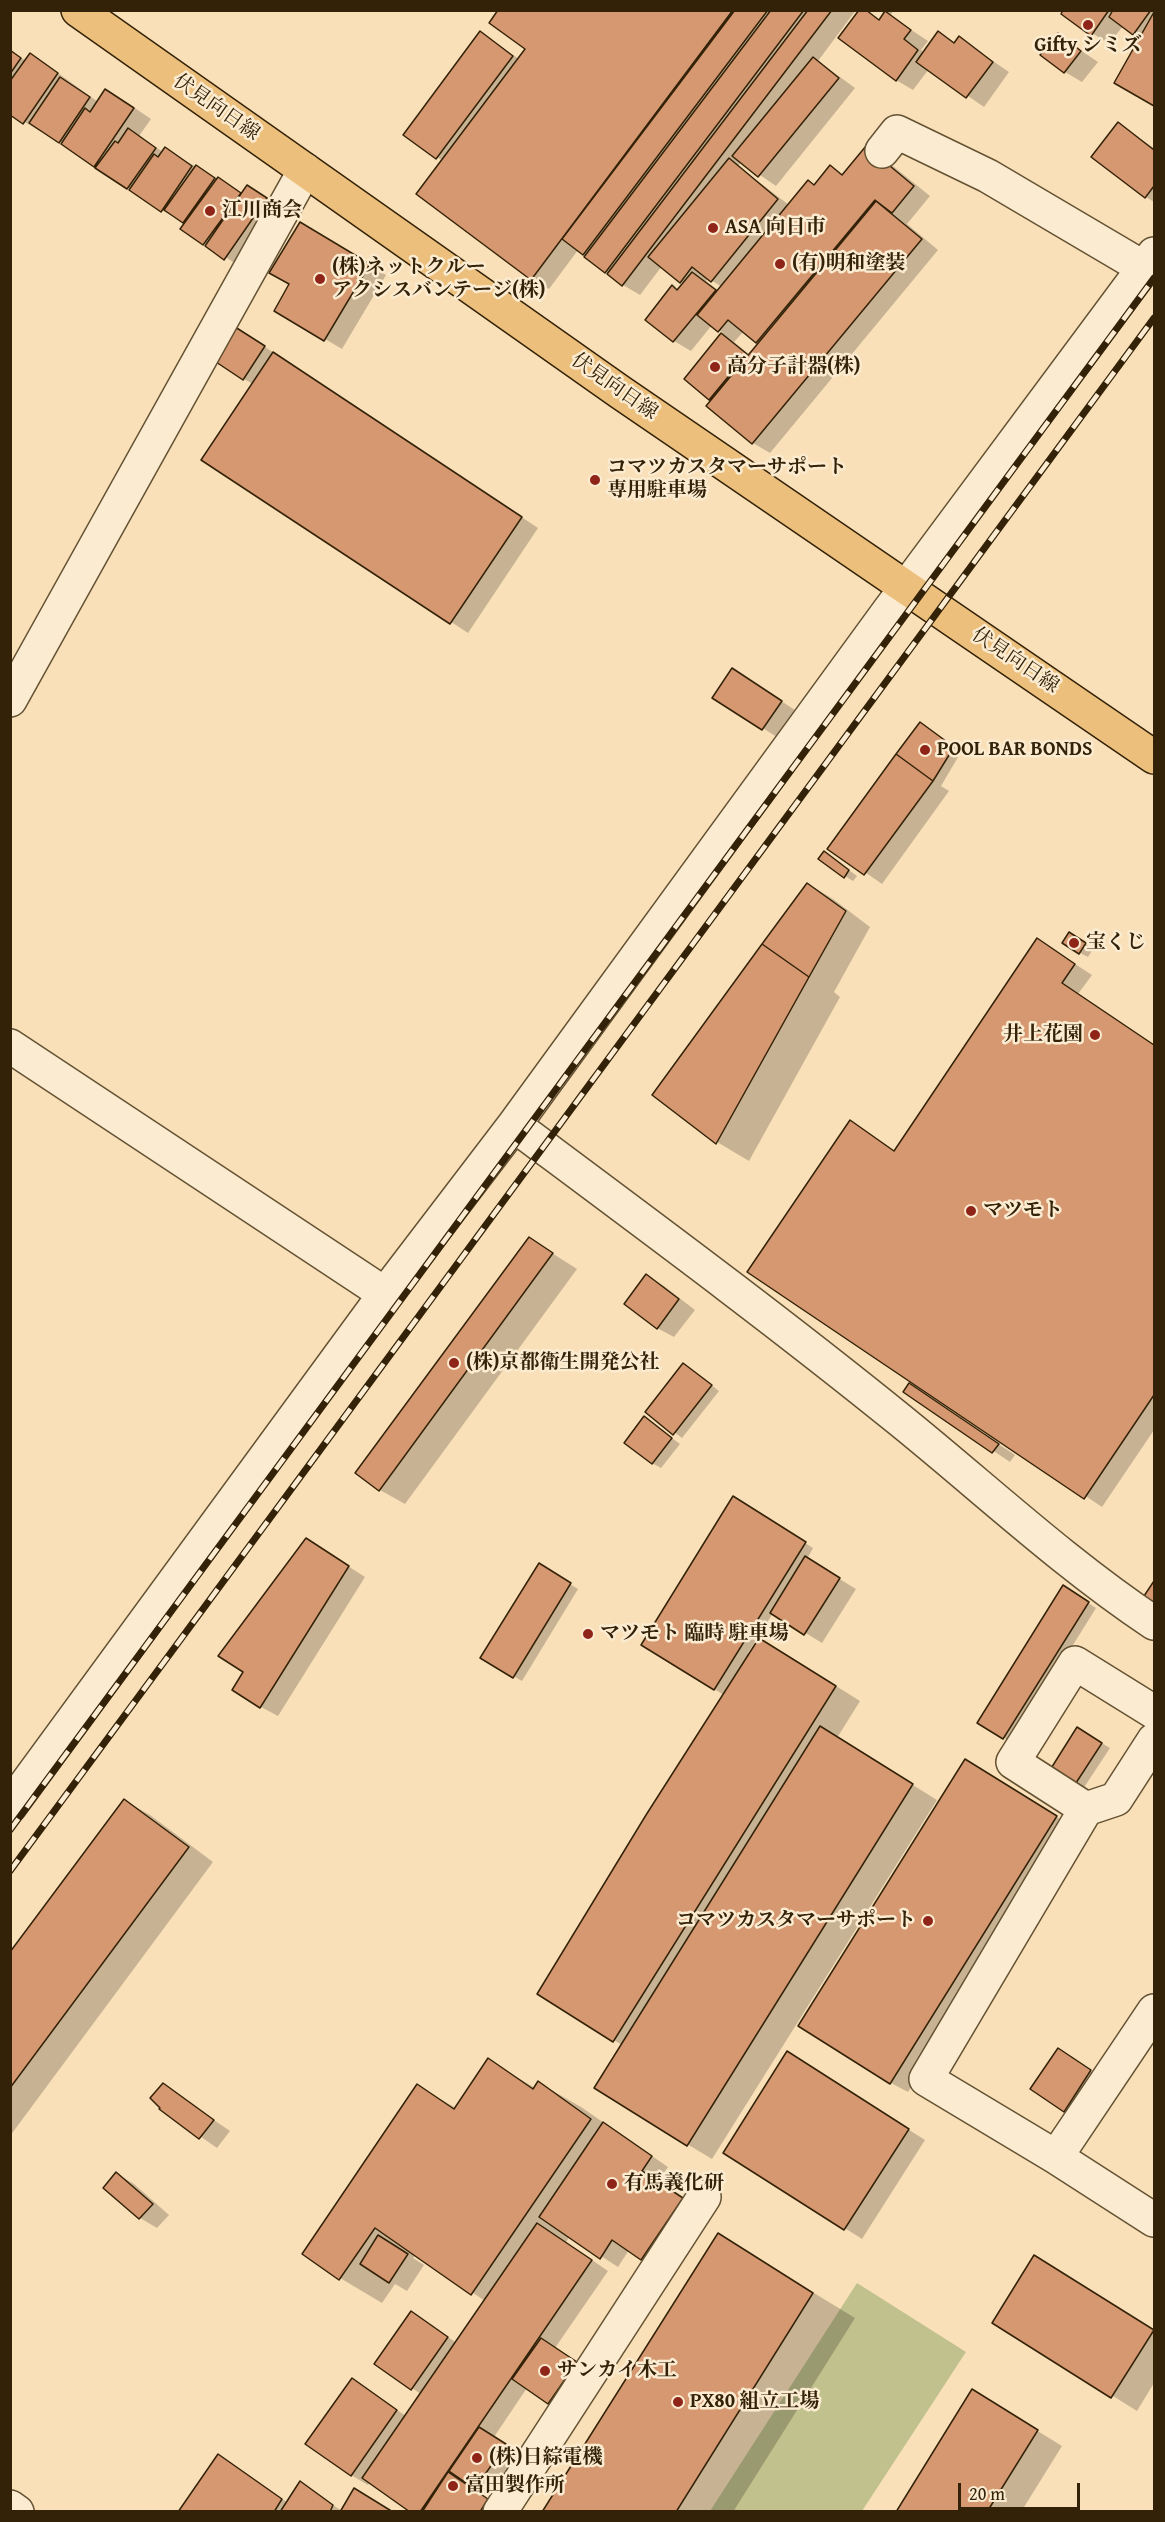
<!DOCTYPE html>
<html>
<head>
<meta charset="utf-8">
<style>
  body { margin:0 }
  #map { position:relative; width:1165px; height:2522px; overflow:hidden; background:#f9e0b8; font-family:"Gentium Book Plus",serif }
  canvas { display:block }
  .frame { position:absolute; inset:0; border:12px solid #332207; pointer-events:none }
  .scale { position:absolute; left:958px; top:2483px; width:122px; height:27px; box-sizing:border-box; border:3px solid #332207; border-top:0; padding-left:8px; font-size:18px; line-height:21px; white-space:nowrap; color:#332207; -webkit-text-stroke:4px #fbebd1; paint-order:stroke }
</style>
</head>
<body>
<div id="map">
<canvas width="1165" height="2522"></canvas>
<div class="frame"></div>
<div class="scale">20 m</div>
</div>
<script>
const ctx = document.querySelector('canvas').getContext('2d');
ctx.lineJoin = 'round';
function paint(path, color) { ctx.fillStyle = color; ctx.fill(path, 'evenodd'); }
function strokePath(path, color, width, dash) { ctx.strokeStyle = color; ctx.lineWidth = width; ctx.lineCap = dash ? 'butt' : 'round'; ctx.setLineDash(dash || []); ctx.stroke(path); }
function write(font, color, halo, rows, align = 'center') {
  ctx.font = font + ' "Gentium Book Plus","Noto Serif JP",serif'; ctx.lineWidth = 5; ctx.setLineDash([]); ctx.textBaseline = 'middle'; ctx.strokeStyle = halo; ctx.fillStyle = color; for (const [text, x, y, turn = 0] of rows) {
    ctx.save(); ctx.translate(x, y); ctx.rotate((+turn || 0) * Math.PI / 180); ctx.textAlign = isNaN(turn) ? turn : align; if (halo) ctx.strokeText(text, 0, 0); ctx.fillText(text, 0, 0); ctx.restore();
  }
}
paint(new Path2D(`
  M 857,2283 L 966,2352 L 862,2511 L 710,2511 Z`), '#c1c18d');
paint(new Path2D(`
  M 500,10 L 856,10 L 818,61 L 855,88 L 776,186 L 741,162 L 738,166 L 789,205 L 815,186 L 830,167 L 844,175 L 883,158 L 930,196 L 907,224 L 938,250 L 770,453 L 753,443 L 708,406 L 712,400 L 686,379 L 723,333 L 712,325 L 691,351 L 674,341 L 647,320 L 684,284 L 662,266 L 640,295 L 623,285 L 578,250 L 549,289 L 532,279 L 419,194 L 443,161 L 405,135 L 481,33 L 519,59 L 527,49 ZM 708,278 L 722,287 L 719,291 L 706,281 ZM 744,331 L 760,343 L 750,355 L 734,342 Z
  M 864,10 L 880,20 L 885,14 L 879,10 L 894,10 L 890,16 L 928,41 L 921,50 L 924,53 L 938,33 L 956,43 L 959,38 L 1009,72 L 984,107 L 929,69 L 913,90 L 896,80 Z
  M 1065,10 L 1154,10 L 1154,105 L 1116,83 L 1141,38 L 1123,26 L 1109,44 L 1063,14 Z
  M 1058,35 L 1098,62 L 1082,82 L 1065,72 Z
  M 10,50 L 26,61 L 30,55 L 47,65 L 98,102 L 106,91 L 123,100 L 151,119 L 139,136 L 163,152 L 165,149 L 243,194 L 265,197 L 284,209 L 242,268 L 182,228 L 186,223 L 179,219 L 161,210 L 43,130 L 41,132 L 10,113 Z
  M 1118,124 L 1154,148 L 1154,202 L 1146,197 Z
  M 300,224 L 386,275 L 342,349 L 276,310 L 291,284 Z
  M 250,337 L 538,528 L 468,633 L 203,459 L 253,384 L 244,379 Z
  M 749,680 L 798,712 L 780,739 L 714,697 Z
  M 928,728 L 961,752 L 941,786 L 949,791 L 882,884 L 830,848 Z
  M 832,858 L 857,876 L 853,881 L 845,876 Z
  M 808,884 L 833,899 L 870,927 L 834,992 L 840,997 L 749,1161 L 717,1142 L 654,1095 Z
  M 1078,939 L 1093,949 L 1088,957 L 1080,953 Z
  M 1038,940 L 1092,975 L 1078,994 L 1154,1045 L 1154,1430 L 1102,1507 L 750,1272 L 867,1132 L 895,1152 Z
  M 530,1239 L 577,1269 L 405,1504 L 380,1490 Z
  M 647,1276 L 664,1286 L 695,1310 L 674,1337 L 657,1328 Z
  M 684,1364 L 719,1391 L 682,1438 L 647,1412 Z
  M 910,1385 L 1015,1455 L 1010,1462 L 905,1392 Z
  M 645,1418 L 680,1444 L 661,1468 L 652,1463 Z
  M 742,1503 L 813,1548 L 807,1559 L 856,1589 L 822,1643 L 773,1613 L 748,1653 L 785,1654 L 860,1701 L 837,1738 L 937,1800 L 712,2159 L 687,2144 L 622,2045 L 539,1994 L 724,1695 L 714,1689 Z
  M 323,1550 L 365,1577 L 278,1716 L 261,1707 Z
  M 539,1565 L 578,1589 L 522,1681 L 482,1658 Z
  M 1063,1587 L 1096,1608 L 1012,1743 L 979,1722 Z
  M 1078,1729 L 1110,1748 L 1083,1789 L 1052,1770 Z
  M 982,1771 L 1073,1827 L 908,2092 L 891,2083 Z
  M 125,1801 L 150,1815 L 213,1862 L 10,2136 L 10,1955 Z
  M 1066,2055 L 1098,2076 L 1073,2116 L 1065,2111 Z
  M 488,2060 L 535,2088 L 539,2083 L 581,2107 L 668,2167 L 658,2181 L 699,2209 L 659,2268 L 629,2250 L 618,2267 L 570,2236 L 566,2242 L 608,2271 L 555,2348 L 601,2378 L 574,2418 L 527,2388 L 494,2437 L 522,2455 L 493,2498 L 465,2480 L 463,2483 L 504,2510 L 503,2512 L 413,2512 L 370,2482 L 368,2485 L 351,2475 L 352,2380 L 406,2416 L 421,2394 L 412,2388 L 411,2313 L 457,2343 L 485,2301 L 416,2254 L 413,2258 L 424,2265 L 407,2291 L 395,2284 L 382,2303 L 340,2278 L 417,2086 L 456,2108 Z
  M 804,2063 L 925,2140 L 862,2239 L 725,2152 Z
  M 163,2085 L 230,2131 L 217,2148 L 161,2109 Z
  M 117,2174 L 134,2184 L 169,2215 L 157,2228 L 140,2218 L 105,2188 Z
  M 719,2235 L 855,2318 L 733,2512 L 544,2512 Z
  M 1059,2271 L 1154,2331 L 1154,2383 L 1137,2411 L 994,2322 Z
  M 997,2406 L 1062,2446 L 1021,2512 L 897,2512 Z
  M 219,2456 L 288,2503 L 300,2483 L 342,2511 L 391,2512 L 180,2512 Z`), '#0003');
const building = new Path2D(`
  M 498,10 L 733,10 L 531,280 L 416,194 L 525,49 L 489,23 Z
  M 735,10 L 768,10 L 583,255 L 562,239 Z
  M 771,10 L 804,10 L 605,273 L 584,257 Z
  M 808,10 L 832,10 L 622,286 L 607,274 Z
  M 859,10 L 866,10 L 879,20 L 885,11 L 911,30 L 904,39 L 918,50 L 896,81 L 838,38 Z
  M 1063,10 L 1109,10 L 1091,36 L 1061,14 Z
  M 1113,10 L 1151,10 L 1133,35 L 1109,17 Z
  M 1154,12 L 1154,106 L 1114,83 Z
  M 480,31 L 513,56 L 436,159 L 403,135 Z
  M 938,31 L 954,43 L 959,36 L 993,62 L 966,98 L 916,62 Z
  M 1058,33 L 1081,51 L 1064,73 L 1040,55 Z
  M 10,50 L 21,58 L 10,74 Z
  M 30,53 L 58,73 L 23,124 L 10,115 L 10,81 Z
  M 813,57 L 839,78 L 758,177 L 732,156 Z
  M 60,77 L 90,97 L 59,143 L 29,123 Z
  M 105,89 L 134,108 L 94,167 L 61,144 L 85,108 L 90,112 Z
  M 1118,122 L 1154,150 L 1154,186 L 1145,198 L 1091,157 Z
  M 128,128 L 156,148 L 127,189 L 95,168 L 115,141 L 118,143 Z
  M 866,146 L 914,186 L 892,213 L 875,200 L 756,343 L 728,320 L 718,332 L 697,315 L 808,180 L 814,185 L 830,165 L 842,175 Z
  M 165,147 L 192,166 L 161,212 L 129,190 L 154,154 L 158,157 Z
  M 729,158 L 778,199 L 711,282 L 692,267 L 680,283 L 648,257 Z
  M 196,165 L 215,178 L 183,223 L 164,210 Z
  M 218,177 L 241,193 L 203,245 L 180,229 Z
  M 247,185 L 267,198 L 224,260 L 205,246 Z
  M 876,201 L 922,239 L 752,444 L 706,406 Z
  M 300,222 L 370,264 L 324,341 L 274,311 L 289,284 L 269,273 Z
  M 692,272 L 716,290 L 673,342 L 645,320 L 672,285 L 677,290 Z
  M 232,325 L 265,346 L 243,380 L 210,358 Z
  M 721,333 L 747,354 L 709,400 L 684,379 Z
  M 273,352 L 522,517 L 450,624 L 201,460 Z
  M 732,668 L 782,701 L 762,730 L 712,698 Z
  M 920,722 L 954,747 L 933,781 L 896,754 Z
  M 896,754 L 933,781 L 864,875 L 827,849 Z
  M 824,851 L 849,870 L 844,878 L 818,859 Z
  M 807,883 L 846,911 L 809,977 L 762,944 Z
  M 1069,932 L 1086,943 L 1079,954 L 1062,943 Z
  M 1037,938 L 1075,964 L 1062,983 L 1154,1045 L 1154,1395 L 1084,1499 L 747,1272 L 850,1120 L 894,1151 Z
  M 762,944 L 809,977 L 716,1144 L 652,1095 Z
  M 529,1237 L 553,1253 L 379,1491 L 355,1473 Z
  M 646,1274 L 679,1299 L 657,1329 L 624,1304 Z
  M 683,1363 L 712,1385 L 673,1435 L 645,1412 Z
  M 909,1383 L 999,1444 L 992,1453 L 903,1392 Z
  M 644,1416 L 672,1438 L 652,1464 L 624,1443 Z
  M 733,1496 L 806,1542 L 714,1690 L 641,1645 Z
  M 306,1538 L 349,1566 L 260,1708 L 232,1690 L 243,1672 L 218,1656 Z
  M 805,1556 L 840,1578 L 804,1635 L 770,1613 Z
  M 539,1563 L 571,1583 L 513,1678 L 480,1658 Z
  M 1154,1581 L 1154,1611 L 1140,1602 Z
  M 1063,1585 L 1089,1602 L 1003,1739 L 977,1723 Z
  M 759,1638 L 836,1686 L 613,2042 L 537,1994 L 646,1815 Z
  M 820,1726 L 913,1784 L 687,2146 L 594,2088 Z
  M 1077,1727 L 1102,1743 L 1074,1786 L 1050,1770 Z
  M 965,1759 L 1057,1816 L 890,2084 L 798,2026 Z
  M 124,1799 L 189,1847 L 10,2088 L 10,1952 Z
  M 1058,2048 L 1091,2070 L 1064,2112 L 1030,2089 Z
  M 787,2051 L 909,2129 L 844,2230 L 723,2153 Z
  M 488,2058 L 533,2089 L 538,2081 L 591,2119 L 471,2295 L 375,2228 L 339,2280 L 302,2254 L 417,2084 L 454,2109 Z
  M 163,2083 L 214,2120 L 199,2139 L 159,2109 L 160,2108 L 150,2098 Z
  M 603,2122 L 652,2156 L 642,2171 L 683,2198 L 641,2260 L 612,2240 L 600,2259 L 539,2217 Z
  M 116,2172 L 153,2204 L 139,2219 L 103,2188 Z
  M 537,2223 L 592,2260 L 420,2512 L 410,2512 L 362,2478 Z
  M 718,2233 L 813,2293 L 676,2512 L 542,2512 Z
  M 378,2235 L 408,2254 L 389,2283 L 360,2264 Z
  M 1034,2255 L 1154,2330 L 1111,2398 L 992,2323 Z
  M 411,2311 L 448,2337 L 411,2390 L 374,2364 Z
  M 541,2338 L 577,2362 L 548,2404 L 512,2379 Z
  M 352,2378 L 397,2410 L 351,2476 L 305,2444 Z
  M 972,2389 L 1038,2430 L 987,2512 L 896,2512 Z
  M 479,2427 L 506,2444 L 475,2489 L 449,2471 Z
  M 218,2454 L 282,2499 L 274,2512 L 178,2512 Z
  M 448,2472 L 488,2499 L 480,2512 L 422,2512 Z
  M 300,2481 L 333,2505 L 330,2512 L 280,2512 Z
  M 354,2488 L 393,2512 L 340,2512 Z`);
paint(building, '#d69871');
strokePath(building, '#332207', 1.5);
const minor = new Path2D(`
  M 882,151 L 897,132 L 988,176 L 1144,268
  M 10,700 L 305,170
  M 10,1046 L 385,1294
  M 514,1125 C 644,1222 774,1318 900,1420 C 984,1488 1064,1563 1154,1623
  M 10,1806 L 385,1294 L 514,1125 L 888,612 L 1154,254
  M 1086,1809 L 1013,1762 L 1075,1663 L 1154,1712
  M 1154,2011 L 1056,2157 L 1154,2220
  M 1056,2157 L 926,2079 L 1086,1809 L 1116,1799 L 1154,1740
  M 10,2507 L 17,2512
  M 500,2512 L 704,2197`);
const major = new Path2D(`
  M 78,10 L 620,392 L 1154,757`);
strokePath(minor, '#645233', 36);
strokePath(major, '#332207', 36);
strokePath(minor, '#fbebd1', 33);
strokePath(major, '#ecc07c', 33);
const rail = new Path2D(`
  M 10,1830 L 1154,278
  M 10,1871 L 1154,318`);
strokePath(rail, '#332207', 7);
strokePath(rail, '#fbebd1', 4.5, [14]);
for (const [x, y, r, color] of [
  [1088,25,6,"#8f2418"],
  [210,211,6,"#8f2418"],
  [713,228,6,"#8f2418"],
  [780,264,6,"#8f2418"],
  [320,279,6,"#8f2418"],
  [715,367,6,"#8f2418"],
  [595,480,6,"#8f2418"],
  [925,750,6,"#8f2418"],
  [1074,943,6,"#8f2418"],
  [1095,1035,6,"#8f2418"],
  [971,1211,6,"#8f2418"],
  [454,1363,6,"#8f2418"],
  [588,1634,6,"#8f2418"],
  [928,1921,6,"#8f2418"],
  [612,2184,6,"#8f2418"],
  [545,2371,6,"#8f2418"],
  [678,2402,6,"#8f2418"],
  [477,2458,6,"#8f2418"],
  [453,2486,6,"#8f2418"]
]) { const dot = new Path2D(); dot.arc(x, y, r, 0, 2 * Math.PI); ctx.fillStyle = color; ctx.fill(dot); strokePath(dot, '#fbebd1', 2); }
write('bold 20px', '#332207', '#fbebd1', [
  ["Gifty シミズ",1088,46,"center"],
  ["江川商会",222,211],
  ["ASA 向日市",725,228],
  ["(有)明和塗装",792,264],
  ["(株)ネットクルー",332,268],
  ["アクシスバンテージ(株)",332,291],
  ["高分子計器(株)",727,367],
  ["コマツカスタマーサポート",607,468],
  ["専用駐車場",607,491],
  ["POOL BAR BONDS",937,750],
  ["宝くじ",1086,943],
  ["井上花園",1083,1035,"right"],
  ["マツモト",983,1211],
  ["(株)京都衛生開発公社",466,1363],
  ["マツモト 臨時 駐車場",600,1634],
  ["コマツカスタマーサポート",916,1921,"right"],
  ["有馬義化研",624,2184],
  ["サンカイ木工",557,2371],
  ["PX80 組立工場",690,2402],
  ["(株)日綜電機",489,2458],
  ["富田製作所",465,2486]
], 'left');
write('20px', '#332207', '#fbebd1', [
  ["伏見向日線",216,108,35],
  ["伏見向日線",614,387,35],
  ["伏見向日線",1015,661,34]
]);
</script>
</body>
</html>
